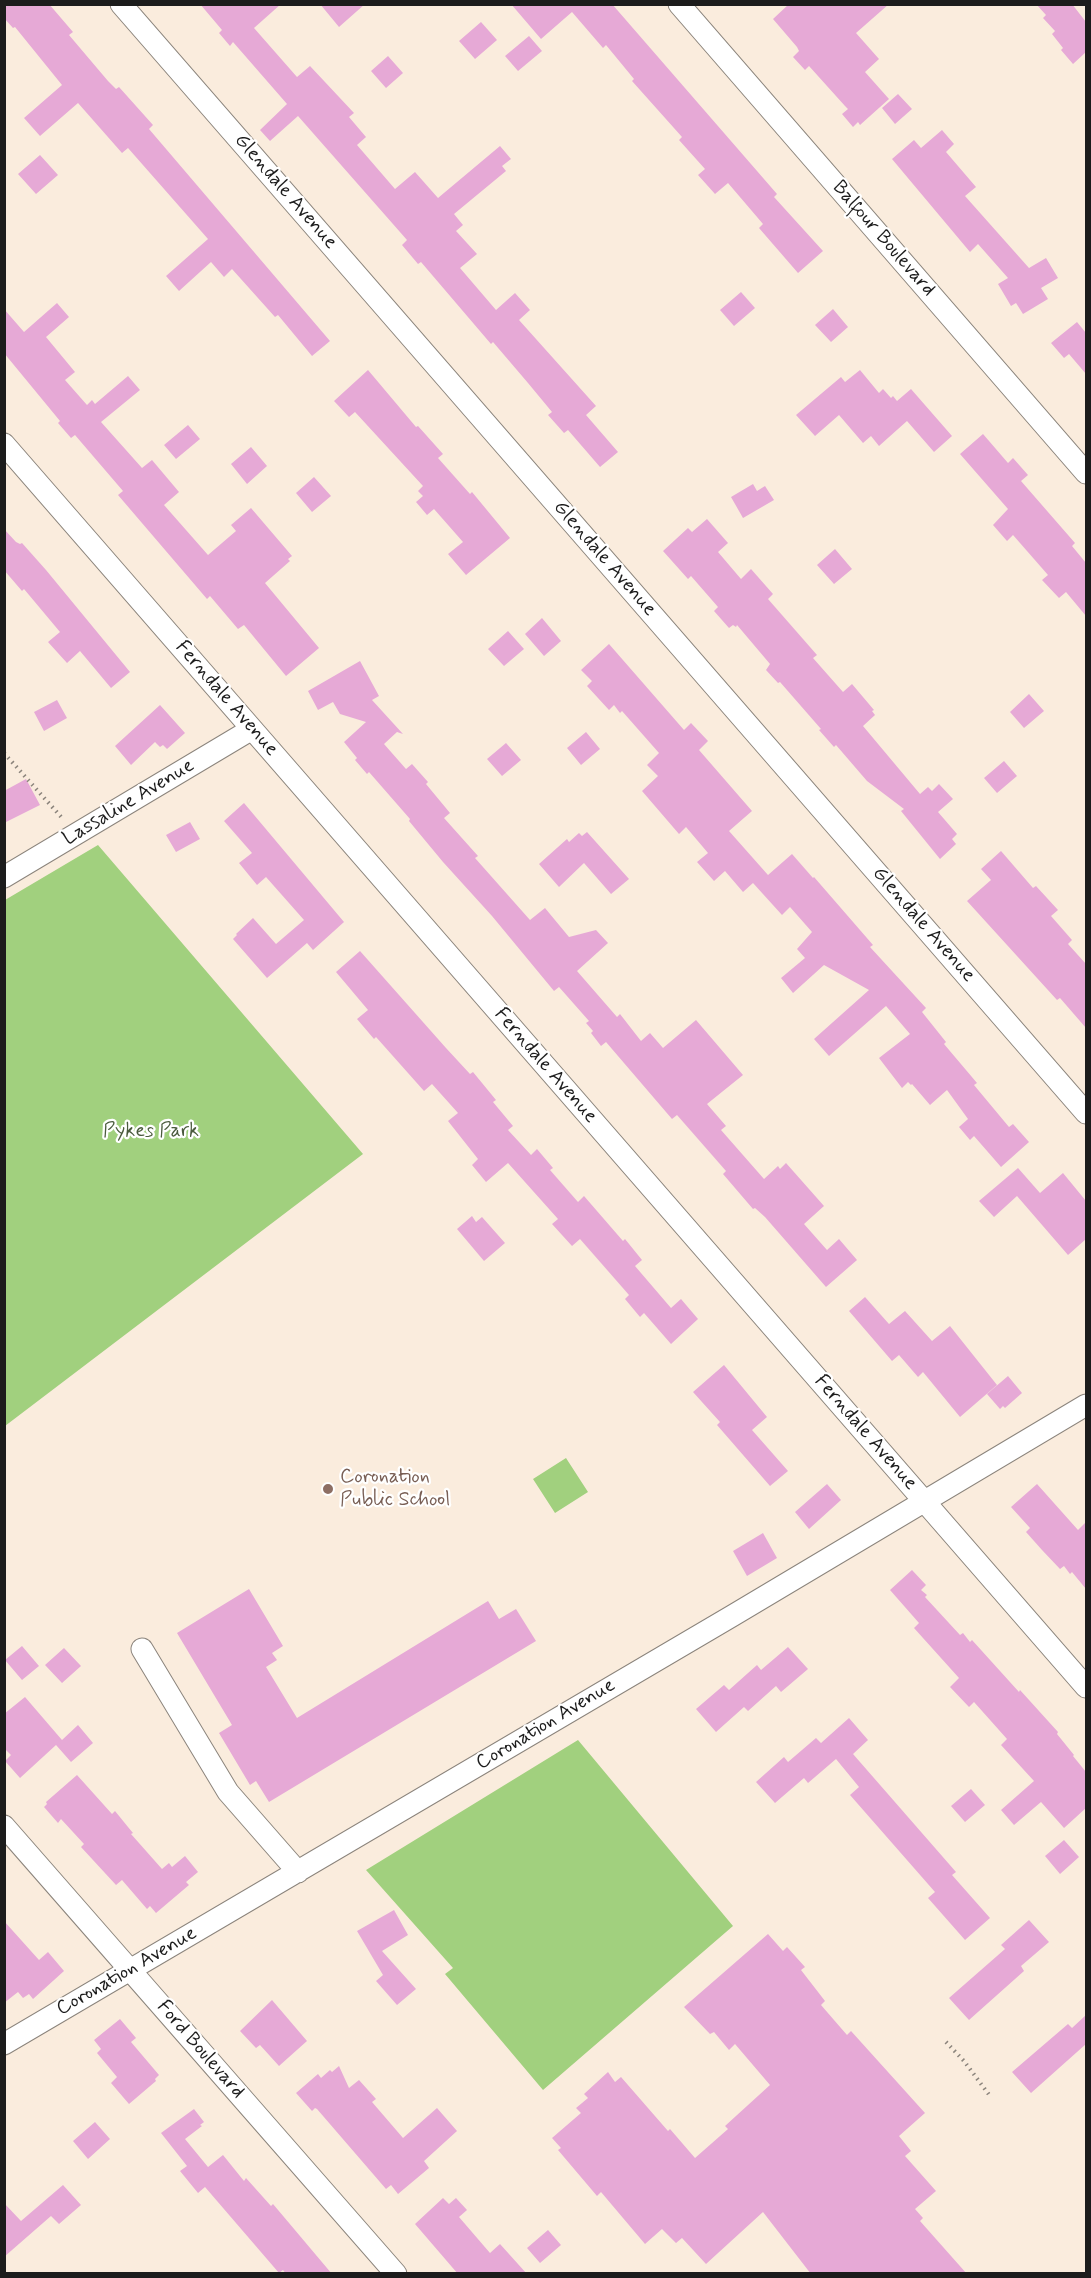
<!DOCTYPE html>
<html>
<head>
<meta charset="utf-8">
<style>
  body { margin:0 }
  #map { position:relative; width:1091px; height:2278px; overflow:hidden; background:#faecdd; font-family:Mynerve,sans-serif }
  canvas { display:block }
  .frame { position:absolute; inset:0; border:6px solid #1c1c1c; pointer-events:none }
</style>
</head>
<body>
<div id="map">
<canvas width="1091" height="2278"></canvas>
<div class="frame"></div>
</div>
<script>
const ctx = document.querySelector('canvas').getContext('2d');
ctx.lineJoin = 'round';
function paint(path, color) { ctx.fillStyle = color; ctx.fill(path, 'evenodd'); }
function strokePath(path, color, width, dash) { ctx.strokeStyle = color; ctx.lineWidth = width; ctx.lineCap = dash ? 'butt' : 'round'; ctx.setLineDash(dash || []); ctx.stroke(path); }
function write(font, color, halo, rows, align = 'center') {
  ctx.font = font + ' Mynerve,sans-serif'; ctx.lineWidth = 4.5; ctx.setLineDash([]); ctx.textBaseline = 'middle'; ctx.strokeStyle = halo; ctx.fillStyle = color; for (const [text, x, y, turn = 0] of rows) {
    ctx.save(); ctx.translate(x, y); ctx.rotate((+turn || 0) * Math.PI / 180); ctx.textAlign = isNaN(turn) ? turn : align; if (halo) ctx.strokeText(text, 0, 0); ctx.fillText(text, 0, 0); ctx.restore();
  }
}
paint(new Path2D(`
  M 98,845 L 363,1154 L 5,1426 L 5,900 Z
  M 566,1458 L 588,1492 L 555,1513 L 533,1479 Z
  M 578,1740 L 733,1926 L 543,2090 L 445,1974 L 453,1968 L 366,1870 Z`), '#a1d07e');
paint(new Path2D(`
  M 4,4 L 49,4 L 73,32 L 69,35 L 108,81 L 116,89 L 119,87 L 153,125 L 149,129 L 330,341 L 312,356 L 278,315 L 275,317 L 232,269 L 224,277 L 211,262 L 179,291 L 166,276 L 208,239 L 128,148 L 122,153 L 78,103 L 40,136 L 24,118 L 62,85 L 15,27 L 13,28 L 4,18 Z
  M 200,4 L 281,4 L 254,28 L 297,77 L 310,66 L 354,113 L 349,117 L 366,137 L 357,145 L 395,189 L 415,172 L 438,198 L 500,146 L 511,159 L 502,166 L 506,171 L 454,214 L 463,225 L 456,231 L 477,254 L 460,268 L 496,310 L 515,293 L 530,310 L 519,320 L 596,406 L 586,415 L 618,452 L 600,467 L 568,430 L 564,433 L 548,415 L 552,412 L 528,383 L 493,342 L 491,344 L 421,262 L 418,264 L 402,245 L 407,240 L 298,116 L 270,141 L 260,130 L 287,104 L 233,42 L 230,46 L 219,33 L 222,30 Z
  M 320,4 L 365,4 L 339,27 Z
  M 511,4 L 612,4 L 777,194 L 774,197 L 823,251 L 798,273 L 759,228 L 763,224 L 728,183 L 715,194 L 698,175 L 705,169 L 679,140 L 682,137 L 632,81 L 634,79 L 606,45 L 603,48 L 572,12 L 541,39 Z
  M 789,4 L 889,4 L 856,33 L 879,59 L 865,72 L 889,99 L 860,125 L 858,122 L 853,127 L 842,114 L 848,109 L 845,106 L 809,66 L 805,70 L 793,57 L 799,51 L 797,47 L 773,19 Z
  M 1036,4 L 1072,4 L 1086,22 L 1086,52 L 1073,64 L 1061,50 L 1063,48 L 1052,34 L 1055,31 L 1043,18 L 1046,15 Z
  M 481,22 L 497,40 L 475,59 L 459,41 Z
  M 529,36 L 542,51 L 518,71 L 505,56 Z
  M 388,56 L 403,73 L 386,88 L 371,71 Z
  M 898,94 L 912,109 L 895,124 L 882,108 Z
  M 942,130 L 954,144 L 946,152 L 976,187 L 965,196 L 1029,268 L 1046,258 L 1058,278 L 1041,288 L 1048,299 L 1023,314 L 1016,303 L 1011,306 L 998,284 L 1008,278 L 978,244 L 970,252 L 892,159 L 914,140 L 921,148 Z
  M 40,155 L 58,175 L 36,194 L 18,174 Z
  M 741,292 L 755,308 L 734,326 L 720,310 Z
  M 57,303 L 69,317 L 46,337 L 75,372 L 65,380 L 87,405 L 92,400 L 95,404 L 128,376 L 140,390 L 101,422 L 142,468 L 152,460 L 179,492 L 164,505 L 208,555 L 236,531 L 231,525 L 251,508 L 292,556 L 288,559 L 290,561 L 265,583 L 319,648 L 286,676 L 244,625 L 238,629 L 210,596 L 207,599 L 118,495 L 123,491 L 75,435 L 71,438 L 58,423 L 60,421 L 4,353 L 4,309 L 24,332 Z
  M 833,309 L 848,327 L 831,342 L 815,325 Z
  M 1077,322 L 1086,333 L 1086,374 L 1069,354 L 1064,358 L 1051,343 Z
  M 368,370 L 416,427 L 418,426 L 443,454 L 438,458 L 470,494 L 472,492 L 510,538 L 466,575 L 448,554 L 463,542 L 434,509 L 427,515 L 416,502 L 423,496 L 418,491 L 423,486 L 355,412 L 349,417 L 334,401 Z
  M 860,370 L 879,393 L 883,389 L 891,398 L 893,396 L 897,401 L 911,389 L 952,436 L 934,452 L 907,421 L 879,446 L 871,436 L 863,443 L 839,415 L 815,436 L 796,415 L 841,377 L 845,382 Z
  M 188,425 L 200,439 L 176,459 L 164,445 Z
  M 983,434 L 1008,463 L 1013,458 L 1028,475 L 1021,481 L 1075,543 L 1072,546 L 1086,563 L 1086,616 L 1066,592 L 1059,598 L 1042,580 L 1048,575 L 1013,535 L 1007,541 L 993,525 L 1008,509 L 960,454 Z
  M 251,447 L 267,466 L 247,484 L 231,464 Z
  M 314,477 L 331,496 L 312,512 L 296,493 Z
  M 753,484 L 757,491 L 765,486 L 774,500 L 743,518 L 731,497 Z
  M 707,519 L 728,543 L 718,552 L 741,579 L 751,569 L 773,594 L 768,599 L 817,655 L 813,658 L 843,692 L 852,684 L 874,710 L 872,711 L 875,715 L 863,726 L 920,794 L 928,787 L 932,791 L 939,784 L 953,799 L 938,812 L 957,834 L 952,839 L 956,844 L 940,859 L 901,811 L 904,809 L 867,781 L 836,745 L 834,747 L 819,730 L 821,729 L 780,682 L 778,683 L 766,670 L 770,664 L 737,625 L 736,627 L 733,625 L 729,628 L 714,611 L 718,607 L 691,576 L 688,579 L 663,551 L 688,528 L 692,532 Z
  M 4,529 L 16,542 L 20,544 L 22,543 L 46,570 L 130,672 L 111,688 L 80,651 L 67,663 L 48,642 L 60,632 L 24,589 L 22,591 L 4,570 Z
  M 835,549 L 852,569 L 834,584 L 817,565 Z
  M 542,618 L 561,641 L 544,656 L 525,634 Z
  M 508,631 L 524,649 L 504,666 L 488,649 Z
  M 609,644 L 684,730 L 691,723 L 708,741 L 699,750 L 752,811 L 729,831 L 768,875 L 792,854 L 813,878 L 814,877 L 873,945 L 870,947 L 926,1008 L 922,1012 L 946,1042 L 944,1044 L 977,1083 L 974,1085 L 1009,1127 L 1013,1124 L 1029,1142 L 1001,1167 L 974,1136 L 970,1140 L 959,1127 L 968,1119 L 947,1090 L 930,1105 L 912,1084 L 911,1085 L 908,1082 L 902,1088 L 879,1058 L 910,1034 L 886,1006 L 829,1056 L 814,1039 L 869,990 L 824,965 L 793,993 L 781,978 L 805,958 L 797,949 L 812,932 L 790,907 L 782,915 L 753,883 L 743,892 L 725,871 L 714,881 L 697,862 L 708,853 L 686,827 L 679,834 L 642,791 L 658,776 L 647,765 L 659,753 L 622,711 L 620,713 L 614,705 L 609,710 L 587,686 L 592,681 L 581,670 Z
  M 360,661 L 379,696 L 372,700 L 403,734 L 397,732 L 384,744 L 406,769 L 412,764 L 428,782 L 426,784 L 450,813 L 444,818 L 478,856 L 475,858 L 530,920 L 545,908 L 569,937 L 596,930 L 608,943 L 577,971 L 617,1017 L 620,1014 L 641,1041 L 650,1033 L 663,1048 L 696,1020 L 743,1075 L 707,1104 L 726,1126 L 721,1130 L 764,1179 L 778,1166 L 780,1169 L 786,1163 L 824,1206 L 804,1224 L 827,1250 L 839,1239 L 857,1260 L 826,1287 L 765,1217 L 755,1208 L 753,1209 L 723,1174 L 726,1171 L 677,1115 L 672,1119 L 606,1042 L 601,1046 L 591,1033 L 593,1031 L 586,1023 L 589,1021 L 559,987 L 554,991 L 492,916 L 443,862 L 409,821 L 410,819 L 369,772 L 367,774 L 355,760 L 357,758 L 344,742 L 366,722 L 340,714 L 333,702 L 318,710 L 308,691 Z
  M 1029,694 L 1044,711 L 1024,728 L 1010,712 Z
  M 57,700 L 67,718 L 44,731 L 34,712 Z
  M 160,705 L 185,733 L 167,749 L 163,745 L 160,747 L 155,742 L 131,765 L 115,746 Z
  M 586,732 L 600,749 L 581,765 L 567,748 Z
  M 506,743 L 521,760 L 502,776 L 487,759 Z
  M 1004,761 L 1017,776 L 997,793 L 984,778 Z
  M 26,779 L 40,805 L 4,823 L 4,791 Z
  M 244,803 L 344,922 L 313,950 L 307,943 L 267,978 L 233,939 L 237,935 L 236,934 L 253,918 L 276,944 L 304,920 L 266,877 L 257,885 L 239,863 L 252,853 L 224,821 Z
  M 190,822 L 200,839 L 176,852 L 166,835 Z
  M 587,832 L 629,879 L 611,894 L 584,863 L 559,887 L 539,864 L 567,839 L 569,842 L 579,833 L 582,836 Z
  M 1001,851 L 1033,888 L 1036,886 L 1058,910 L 1051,916 L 1072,940 L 1068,944 L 1086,964 L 1086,1028 L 1060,998 L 1057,1000 L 967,901 L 991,880 L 981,869 Z
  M 360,951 L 446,1048 L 470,1074 L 473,1072 L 496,1100 L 493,1102 L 513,1126 L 508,1130 L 531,1155 L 537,1149 L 553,1168 L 550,1170 L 578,1202 L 584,1196 L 623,1241 L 625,1239 L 642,1260 L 635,1266 L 671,1308 L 681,1299 L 698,1319 L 671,1344 L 644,1313 L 640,1317 L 625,1299 L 629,1295 L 580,1239 L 572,1246 L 552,1224 L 558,1219 L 508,1163 L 486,1182 L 472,1165 L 478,1159 L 448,1121 L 458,1113 L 432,1084 L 424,1091 L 376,1037 L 374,1039 L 357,1019 L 368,1010 L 336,972 Z
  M 1018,1168 L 1040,1193 L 1063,1173 L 1086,1201 L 1086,1239 L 1068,1255 L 1017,1196 L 994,1217 L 979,1201 Z
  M 472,1216 L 476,1222 L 482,1217 L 505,1243 L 484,1261 L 457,1229 Z
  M 865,1297 L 889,1324 L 905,1311 L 932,1341 L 950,1326 L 997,1385 L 960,1417 L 923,1372 L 918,1377 L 899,1355 L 892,1361 L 849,1311 Z
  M 724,1365 L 767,1417 L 752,1430 L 788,1471 L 770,1486 L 717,1425 L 720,1422 L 693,1392 Z
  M 1008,1376 L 1022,1393 L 1005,1408 L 1003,1406 L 1000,1409 L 987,1394 Z
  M 827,1484 L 841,1500 L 809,1529 L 795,1512 Z
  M 1037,1484 L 1078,1530 L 1086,1522 L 1086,1589 L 1072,1572 L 1070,1574 L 1064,1566 L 1060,1569 L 1042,1550 L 1026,1532 L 1030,1528 L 1011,1507 Z
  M 763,1533 L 777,1558 L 747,1576 L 733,1551 Z
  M 912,1570 L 926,1585 L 921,1590 L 927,1595 L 925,1597 L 960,1635 L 963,1633 L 970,1642 L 972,1640 L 1019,1692 L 1020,1690 L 1058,1732 L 1057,1734 L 1074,1755 L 1073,1756 L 1086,1772 L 1086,1808 L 1064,1828 L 1041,1802 L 1014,1825 L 1001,1810 L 1034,1781 L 1001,1745 L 1007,1739 L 974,1702 L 969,1707 L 950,1687 L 959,1678 L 914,1628 L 919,1623 L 890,1590 Z
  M 249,1589 L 283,1646 L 272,1653 L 277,1660 L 266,1667 L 297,1718 L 488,1601 L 499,1619 L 516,1609 L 536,1641 L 269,1802 L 256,1781 L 250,1785 L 219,1733 L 232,1725 L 177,1633 Z
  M 22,1646 L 39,1666 L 22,1680 L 5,1660 Z
  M 788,1647 L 808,1669 L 781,1692 L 776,1686 L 748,1711 L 744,1707 L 716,1732 L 696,1709 L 724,1685 L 729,1690 L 757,1665 L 761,1670 Z
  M 64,1648 L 81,1666 L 62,1683 L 45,1665 Z
  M 25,1697 L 62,1740 L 78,1725 L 93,1743 L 71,1762 L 56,1745 L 20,1778 L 5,1761 L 11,1755 L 4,1748 L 4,1714 Z
  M 849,1718 L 868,1740 L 853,1754 L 956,1872 L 952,1875 L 990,1918 L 965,1940 L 928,1898 L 935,1892 L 850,1795 L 859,1787 L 836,1759 L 808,1783 L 804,1778 L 775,1803 L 756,1782 L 784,1757 L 788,1762 L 816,1738 L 821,1743 Z
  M 77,1775 L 112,1814 L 115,1811 L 128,1827 L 133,1833 L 131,1834 L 162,1869 L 169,1863 L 172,1867 L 185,1856 L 198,1872 L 186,1882 L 189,1885 L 156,1913 L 150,1906 L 147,1909 L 122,1880 L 116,1885 L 81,1847 L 84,1844 L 61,1819 L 58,1823 L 44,1807 L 47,1804 L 46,1802 Z
  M 971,1789 L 985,1805 L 965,1822 L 951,1806 Z
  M 1064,1840 L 1079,1857 L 1060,1874 L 1045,1856 Z
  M 394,1910 L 408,1935 L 382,1951 L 416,1989 L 397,2005 L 376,1981 L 383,1975 L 357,1931 Z
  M 1029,1920 L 1049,1942 L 1021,1966 L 1024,1971 L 969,2020 L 949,1998 L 1005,1949 L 1001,1945 Z
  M 4,1921 L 39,1960 L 48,1952 L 64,1971 L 33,1999 L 29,1994 L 23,1998 L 18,1992 L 4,2003 Z
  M 768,1934 L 783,1951 L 787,1947 L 805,1967 L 801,1970 L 825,2001 L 821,2005 L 847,2035 L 851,2031 L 925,2113 L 899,2136 L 911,2151 L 905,2156 L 936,2191 L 915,2209 L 923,2218 L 920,2221 L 967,2274 L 811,2274 L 763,2212 L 706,2264 L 682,2238 L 676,2243 L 662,2229 L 645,2244 L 601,2192 L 597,2196 L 558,2150 L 561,2148 L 552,2138 L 581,2113 L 576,2108 L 588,2098 L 584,2094 L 608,2072 L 615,2082 L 621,2077 L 668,2131 L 670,2129 L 695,2158 L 728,2129 L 725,2126 L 770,2085 L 735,2044 L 729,2050 L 714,2032 L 710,2034 L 684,2007 Z
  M 272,2000 L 307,2041 L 279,2066 L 260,2045 L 256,2048 L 240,2031 Z
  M 1086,2015 L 1086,2044 L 1031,2093 L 1012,2072 L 1068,2024 L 1072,2028 Z
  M 120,2019 L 136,2038 L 131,2042 L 159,2075 L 155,2079 L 156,2081 L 129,2104 L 111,2083 L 117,2077 L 97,2053 L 101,2049 L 94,2040 Z
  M 339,2066 L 349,2088 L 359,2080 L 376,2099 L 372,2102 L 403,2138 L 437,2108 L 457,2131 L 424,2161 L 429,2168 L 398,2194 L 391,2185 L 386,2189 L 317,2109 L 315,2108 L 312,2111 L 296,2093 L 318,2074 L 321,2078 L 330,2070 L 332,2072 Z
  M 194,2109 L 204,2122 L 200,2125 L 202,2126 L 185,2139 L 208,2167 L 223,2155 L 244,2181 L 246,2178 L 271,2206 L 273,2204 L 332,2274 L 286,2274 L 283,2270 L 279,2273 L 205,2187 L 198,2193 L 180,2171 L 187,2166 L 161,2133 Z
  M 95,2122 L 110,2139 L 88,2159 L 73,2141 Z
  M 63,2185 L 81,2205 L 59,2224 L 51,2216 L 4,2257 L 4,2203 L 21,2221 Z
  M 443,2198 L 449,2204 L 456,2198 L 467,2210 L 459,2217 L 490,2253 L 500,2244 L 527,2274 L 458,2274 L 415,2224 Z
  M 548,2230 L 561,2245 L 540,2263 L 527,2248 Z`), '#e6a9d6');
const minor = new Path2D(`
  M 121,4 L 1086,1113
  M 679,4 L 1086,473
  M 4,444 L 1086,1687
  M 4,877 L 252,729
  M 142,1649 L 228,1792 L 298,1872
  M 4,1826 L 396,2274
  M 4,2044 L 732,1616 L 1086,1405`);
strokePath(minor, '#8b847c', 23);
strokePath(new Path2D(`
  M 4,753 L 63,819
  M 946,2042 L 964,2061 L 990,2096`), '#8b847c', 4, [1.5, 4.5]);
strokePath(minor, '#fff', 21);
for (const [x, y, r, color] of [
  [328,1489,6,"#8d6e63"]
]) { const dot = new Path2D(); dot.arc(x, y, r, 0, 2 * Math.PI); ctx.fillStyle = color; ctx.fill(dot); strokePath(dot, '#fff', 2); }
write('20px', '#1c1c1c', '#fff', [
  ["Glendale Avenue",285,192,49],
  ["Balfour Boulevard",883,239,49],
  ["Glendale Avenue",604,559,49],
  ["Ferndale Avenue",226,699,49],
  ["Lassaline Avenue",129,803,-31],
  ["Glendale Avenue",923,925,49],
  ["Ferndale Avenue",545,1066,49],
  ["Ferndale Avenue",865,1433,49],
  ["Coronation Avenue",546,1725,-31],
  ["Coronation Avenue",127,1972,-30],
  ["Ford Boulevard",200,2050,49]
]);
write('20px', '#4b5b3e', '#fff', [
  ["Pykes Park",151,1132]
]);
write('20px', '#785e54', '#fff', [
  ["Coronation",340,1478],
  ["Public School",340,1501]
], 'left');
</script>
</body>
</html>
